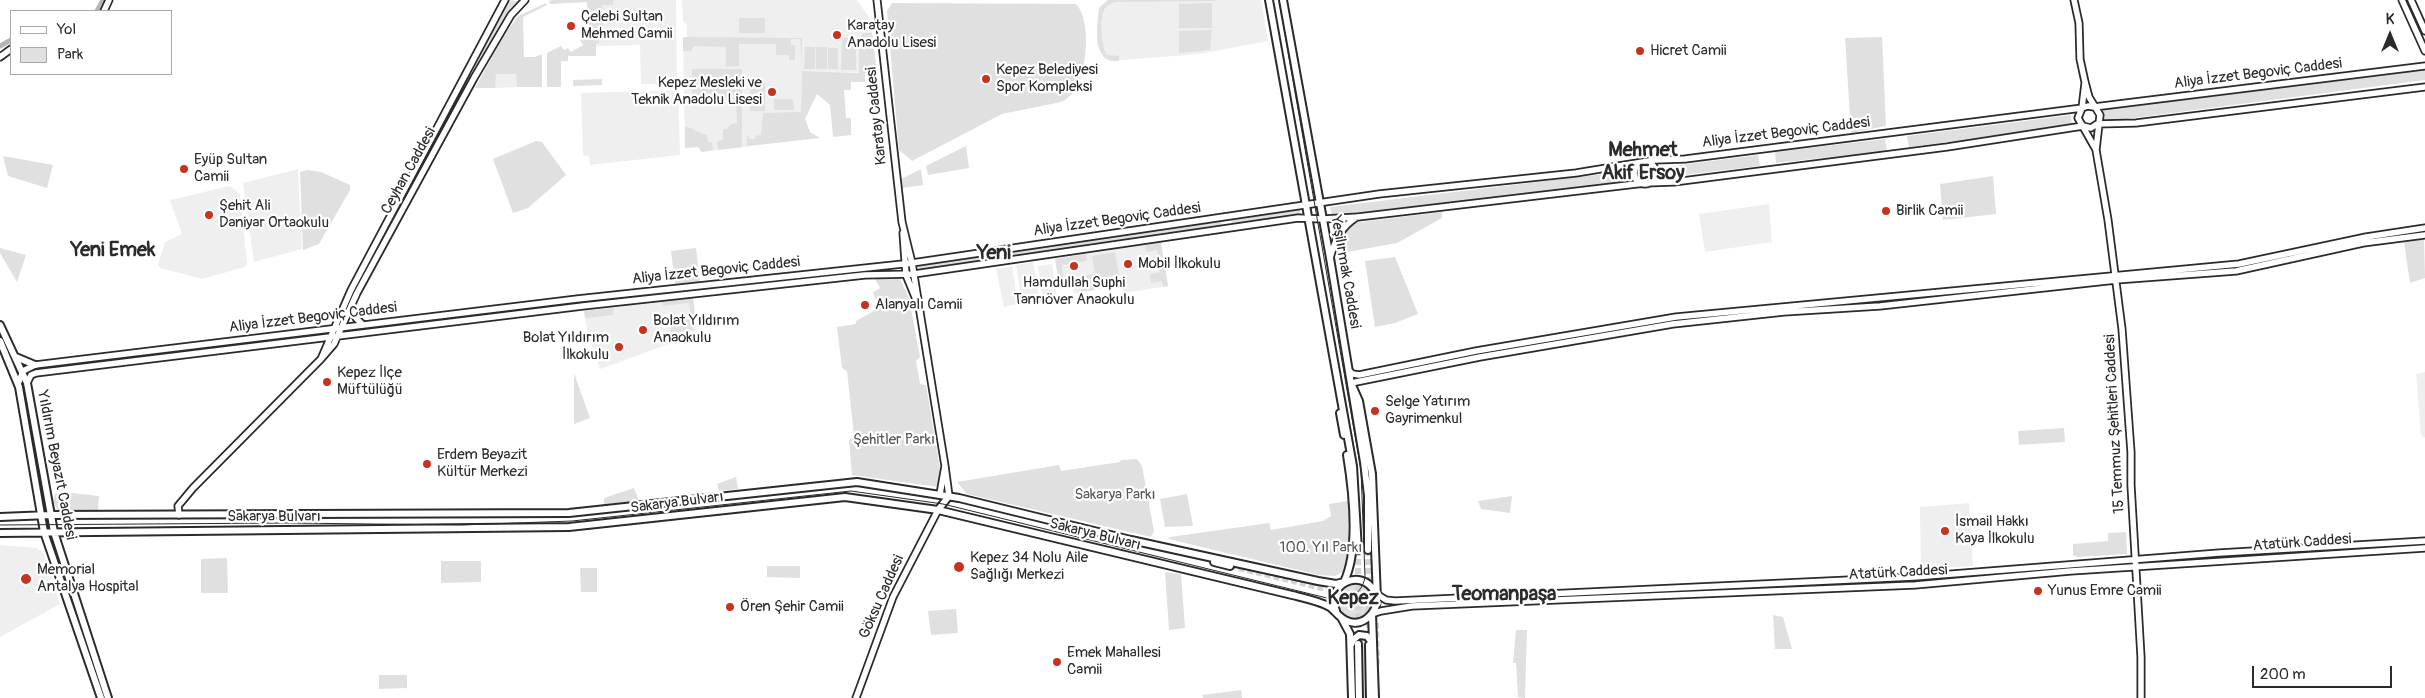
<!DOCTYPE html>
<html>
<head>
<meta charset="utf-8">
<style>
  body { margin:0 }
  #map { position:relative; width:2425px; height:698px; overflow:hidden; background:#fff; font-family:Pangolin,sans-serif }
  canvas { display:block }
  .legend { position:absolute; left:10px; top:10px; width:162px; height:65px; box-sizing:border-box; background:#fff; border:1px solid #aaa; margin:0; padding:6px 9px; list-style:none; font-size:15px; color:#2b2b2b }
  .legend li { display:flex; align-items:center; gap:10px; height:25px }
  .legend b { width:25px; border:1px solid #aaa }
  .north { position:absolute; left:2365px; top:10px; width:50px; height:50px; -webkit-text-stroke:4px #fff; paint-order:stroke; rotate:0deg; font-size:14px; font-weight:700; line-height:20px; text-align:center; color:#2b2b2b }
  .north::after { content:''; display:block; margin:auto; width:18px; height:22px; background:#2b2b2b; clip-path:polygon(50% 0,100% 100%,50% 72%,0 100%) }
  .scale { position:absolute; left:2252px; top:666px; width:140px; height:22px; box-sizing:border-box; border:2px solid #2b2b2b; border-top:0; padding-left:6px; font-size:15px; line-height:18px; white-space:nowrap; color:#2b2b2b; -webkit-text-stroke:4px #fff; paint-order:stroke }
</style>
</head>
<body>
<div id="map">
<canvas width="2425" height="698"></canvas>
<ul class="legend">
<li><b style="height:6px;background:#fff"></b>Yol</li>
<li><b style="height:14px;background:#e0e0e0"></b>Park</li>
</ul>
<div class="north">K</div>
<div class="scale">200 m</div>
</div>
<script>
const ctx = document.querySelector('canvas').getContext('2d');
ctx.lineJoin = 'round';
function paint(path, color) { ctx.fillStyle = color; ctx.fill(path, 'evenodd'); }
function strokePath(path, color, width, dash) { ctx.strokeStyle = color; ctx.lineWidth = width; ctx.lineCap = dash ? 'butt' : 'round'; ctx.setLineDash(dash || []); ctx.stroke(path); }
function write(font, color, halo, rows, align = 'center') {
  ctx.font = font + ' Pangolin,sans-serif'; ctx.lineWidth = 4.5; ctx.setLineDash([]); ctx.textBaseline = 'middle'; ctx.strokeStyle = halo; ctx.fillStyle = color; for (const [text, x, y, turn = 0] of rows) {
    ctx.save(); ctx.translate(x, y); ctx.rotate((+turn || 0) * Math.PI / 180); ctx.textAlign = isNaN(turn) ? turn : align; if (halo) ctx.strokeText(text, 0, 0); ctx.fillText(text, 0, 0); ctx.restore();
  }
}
paint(new Path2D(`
  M 595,0 L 676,0 L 677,84 L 641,84 L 640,45 L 596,46 Z
  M 682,0 L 857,0 L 870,19 L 877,73 L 802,71 L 801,140 L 702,152 L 698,147 L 685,148 L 683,37 L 687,37 L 687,25 L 683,21 Z
  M 1108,0 L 1261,0 L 1268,41 L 1199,54 L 1109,61 L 1104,58 L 1097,44 L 1099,8 Z
  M 495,74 L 517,74 L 517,87 L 495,88 Z
  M 678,90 L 680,155 L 590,165 L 589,156 L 583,155 L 581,93 Z
  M 298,169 L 302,249 L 254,262 L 243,183 Z
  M 230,186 L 240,194 L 247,264 L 245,267 L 202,279 L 160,268 L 158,265 L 165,242 L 182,234 L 170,200 Z
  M 1769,204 L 1772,242 L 1705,252 L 1699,214 Z
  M 1161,242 L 1168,286 L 1124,293 L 1121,286 L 1074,293 L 1073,287 L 1060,289 L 1055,259 Z
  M 1033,262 L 1040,301 L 1022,304 L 1016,265 Z
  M 1052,264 L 1057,298 L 1043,301 L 1038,266 Z
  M 1012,266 L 1018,304 L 1004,307 L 996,269 Z
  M 693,298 L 697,331 L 696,334 L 600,369 L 588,334 L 584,311 Z
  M 2425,372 L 2425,437 L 2424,438 L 2421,435 L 2416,374 Z
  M 1969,503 L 1973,566 L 1921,569 L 1920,507 Z
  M 0,545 L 37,548 L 44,554 L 60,604 L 0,637 Z`), '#efefef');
paint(new Path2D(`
  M 508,0 L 519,1 L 507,15 L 493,40 L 408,193 L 406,192 Z
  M 552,0 L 613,0 L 613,5 L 602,5 L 603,35 L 599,36 L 599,43 L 596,44 L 596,56 L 568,56 L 568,61 L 561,61 L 561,87 L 547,87 L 547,53 L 561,46 L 564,50 L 568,48 L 571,52 L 583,45 L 580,40 L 584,38 L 582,34 L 588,30 L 587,2 L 550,4 L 549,1 Z
  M 1108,0 L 1215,0 L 1215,1 L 1115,2 C 1111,4 1107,5 1105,8 C 1099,17 1101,47 1107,55 L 1119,56 L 1119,61 C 1091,63 1097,26 1099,8 Z
  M 546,3 L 547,5 L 523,17 L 524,57 L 535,57 L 542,54 L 542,87 L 517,87 L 516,74 L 496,74 L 495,88 L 475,88 L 503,37 L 518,16 Z
  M 892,3 L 1076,4 C 1094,22 1087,93 1061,102 L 1002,114 L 912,161 L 899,150 L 887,11 Z
  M 1212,3 L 1212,28 L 1179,28 L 1179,4 Z
  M 739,18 L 765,18 L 765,33 L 739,33 Z
  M 1212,30 L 1210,50 L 1179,53 L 1179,31 Z
  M 863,33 L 872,33 L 877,73 L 865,73 L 865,82 L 851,82 L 851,90 L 844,90 L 846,118 L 851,118 L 851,135 L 833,137 L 830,105 L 817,94 L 805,119 L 810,132 L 820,138 L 747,146 L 747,136 L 749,136 L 749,139 L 755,139 L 755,136 L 761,135 L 763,113 L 801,112 L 802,71 L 859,73 L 859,39 Z
  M 683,37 L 802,38 L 802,60 L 800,39 L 791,39 L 791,45 L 795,45 L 795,60 L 789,60 L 789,55 L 776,55 L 776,44 L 739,44 L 739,66 L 726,67 L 726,47 L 694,46 L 691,51 L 683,51 Z
  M 1882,37 L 1886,126 L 1851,133 L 1845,38 Z
  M 842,38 L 856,38 L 856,70 L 841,70 Z
  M 805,47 L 815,47 L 815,69 L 804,69 Z
  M 816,47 L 827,47 L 827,69 L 816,69 Z
  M 828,48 L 838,48 L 838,69 L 828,69 Z
  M 692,69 L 742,69 L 742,147 L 718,150 L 717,141 L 723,140 L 723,129 L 727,129 L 731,124 L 737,123 L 736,101 L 719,97 L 704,99 L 704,101 L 692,101 Z
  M 2425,70 L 2425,80 L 2103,122 L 2102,110 Z
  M 602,79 L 602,85 L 573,86 L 573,80 Z
  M 750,83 L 765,83 L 765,111 L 750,111 Z
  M 774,99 L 793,99 L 794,110 L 774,110 Z
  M 2071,115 L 2072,127 L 1909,147 L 1907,136 Z
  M 685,127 C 693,127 699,134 707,135 L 708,142 L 712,142 L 713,150 L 702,152 L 698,147 L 685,148 Z
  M 1885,139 L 1887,151 L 1776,163 L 1775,152 Z
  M 536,141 L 542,142 L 566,175 L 528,208 L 513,213 L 493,159 Z
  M 966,146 L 969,168 L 928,175 L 926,166 Z
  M 1758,155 L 1760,166 L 1657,178 L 1657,168 Z
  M 3,156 L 53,165 L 47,188 L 8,176 Z
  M 921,169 L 923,185 L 902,188 L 901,179 Z
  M 308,170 L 321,172 L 350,185 L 350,190 L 319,244 L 303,250 L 300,172 Z
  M 1637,170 L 1639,180 L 1332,216 L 1330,207 Z
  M 1993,176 L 1996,214 L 1943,220 L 1940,184 Z
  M 401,201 L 404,202 L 341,322 L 340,318 Z
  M 1299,208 L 1301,214 L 1232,223 L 1231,219 Z
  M 1442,212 L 1442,218 L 1397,243 L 1342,253 L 1336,251 L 1342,236 L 1353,223 Z
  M 1221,221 L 1222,225 L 919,270 L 918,265 Z
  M 2424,239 L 2425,278 L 2410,283 L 2404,242 Z
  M 1161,242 L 1168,286 L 1163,287 L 1162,281 L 1151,283 L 1150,274 L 1160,272 L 1157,250 L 1146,252 L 1145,245 Z
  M 0,248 L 26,255 L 17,282 L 0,253 Z
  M 696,248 L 700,282 L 675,284 L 671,251 Z
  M 1115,252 L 1119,275 L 1108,276 L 1110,285 L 1097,287 L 1092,256 Z
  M 1086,254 L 1087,261 L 1062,265 L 1063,277 L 1067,277 L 1068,282 L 1072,281 L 1073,287 L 1060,289 L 1055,259 Z
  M 1395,257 L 1418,314 L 1395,323 L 1375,327 L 1365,261 Z
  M 1093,274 L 1095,290 L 1081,292 L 1079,277 Z
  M 875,279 L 900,279 L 909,298 L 920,357 L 916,361 L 920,384 L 926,385 L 940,468 L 938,487 L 852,475 L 849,440 L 854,436 L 847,371 L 842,368 L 837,327 L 856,324 L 856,321 L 879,308 L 873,292 L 880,288 Z
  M 693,298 L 695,315 L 691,316 L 689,303 L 663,306 L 662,302 Z
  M 614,308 L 613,315 L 585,318 L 584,311 Z
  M 692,318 L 693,330 L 671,333 L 669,321 Z
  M 574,373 L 590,418 L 574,424 Z
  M 2064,428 L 2065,442 L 2019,445 L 2018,431 Z
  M 1137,459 L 1142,466 L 1154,531 L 1151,537 L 967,494 L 957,482 L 1059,465 L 1061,471 L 1120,462 L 1121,460 Z
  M 736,477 L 738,489 L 719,491 L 717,484 Z
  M 634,488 L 639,501 L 604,504 L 604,498 Z
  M 63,492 L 99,496 L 98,511 L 60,512 C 54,506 52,501 55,494 Z
  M 1187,494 L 1193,526 L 1165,527 L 1160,499 Z
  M 1512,496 L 1510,513 L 1481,509 L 1478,501 Z
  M 1348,501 L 1349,559 L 1344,571 L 1335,576 L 1319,575 L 1168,539 L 1170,537 L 1269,523 L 1271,530 L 1323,521 L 1331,516 L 1329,504 Z
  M 2126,532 L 2127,554 L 2077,557 L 2073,555 L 2073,544 L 2108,541 L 2108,533 Z
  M 227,558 L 228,593 L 201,593 L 201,559 Z
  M 441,561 L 481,561 L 481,582 L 441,583 Z
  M 767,566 L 800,566 L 800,578 L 767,577 Z
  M 580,568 L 597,568 L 597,592 L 581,592 Z
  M 1165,572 L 1181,574 L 1185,628 L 1169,630 Z
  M1337 601a18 18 0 1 1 36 0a18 18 0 1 1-36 0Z
  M 956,609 L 958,633 L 931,635 L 928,611 Z
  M 1773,615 L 1783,617 L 1792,649 L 1775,649 Z
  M 1516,630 L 1527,630 L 1525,698 L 1518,697 L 1516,663 L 1513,663 Z
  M 1362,637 L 1370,641 L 1366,648 L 1367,698 L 1360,698 L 1359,648 L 1354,648 L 1355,640 Z
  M 379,675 L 407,675 L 407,688 L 379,689 Z
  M 1241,690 L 1242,698 L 1203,698 L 1202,695 Z`), '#e0e0e0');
strokePath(new Path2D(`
  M 97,11 L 103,0
  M 0,46 L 11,40`), '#b6b6b6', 5);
strokePath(new Path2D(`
  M 1358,550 L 1358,644
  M 1368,550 L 1369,641
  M 1230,566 L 1330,590 L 1360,602 L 1372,613 L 1376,621 L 1377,667`), '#d5d5d5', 6, [6, 3]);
const secondary = new Path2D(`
  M 505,0 L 351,290 L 321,359 L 334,344 L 357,293 L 474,78 L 511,15 L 525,0
  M 877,0 L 902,222 L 912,263 L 945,466
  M 2074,0 L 2079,23 L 2080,59 L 2085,82 L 2089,97 L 2100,115 L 2096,150 L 2108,220 L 2122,329 L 2131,452 L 2131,485 L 2141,657 L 2141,698
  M 2402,0 L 2425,51
  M 2411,0 L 2425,31
  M 104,11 L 109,0
  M 0,57 L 11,49
  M 2085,83 L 2082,108 L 2078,118 L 2095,148
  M1634 173a11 11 0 1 1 22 0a11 11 0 1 1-22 0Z
  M 903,233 L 906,275 L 915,297
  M 1330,258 C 1335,240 1341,227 1357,217
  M 351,306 L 356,318 L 363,325
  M 1349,371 L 1353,374 L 1359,375 L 1476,351 L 1676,317 L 2239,264 L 2366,237 L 2425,228
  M 27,383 L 31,375 L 36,373 L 583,306 L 865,275 L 914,274 L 1298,218 L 1323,219 L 1358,217 L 1645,183 L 1674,182 L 1947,147 L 2083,126 L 2091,128 L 2097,124 L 2136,123 L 2425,87
  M 1351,383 L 1480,357 L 1673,324 L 1784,312 L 1880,306 L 2116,280 L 2236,271 L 2363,243 L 2425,235
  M 18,384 L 23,371 L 35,365 L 577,299 L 912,263 L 1379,194 L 1576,173 L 1655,160 L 1685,159 L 2082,108 L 2088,106 L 2094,107 L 2425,66
  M 940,494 L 945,466 L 949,496
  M 179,515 L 178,506 L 193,488 L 321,359
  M 1375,593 L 1386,600 L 1395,601 L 1914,577 L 2219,553 L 2425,541
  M 1372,614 L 1381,611 L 1412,606 L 1915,585 L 2071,571 L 2425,548
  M 856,698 L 893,597 L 938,510`);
const primary = new Path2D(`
  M 1269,0 L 1353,466 L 1358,550
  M 1283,0 L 1330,258 L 1364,462 L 1368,496 L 1368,550
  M 0,325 L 27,383 L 54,532 L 108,698
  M 0,341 L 19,387 L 44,532 L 101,698
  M 16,357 L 35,365
  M 1340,413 L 1344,435
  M 938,510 L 949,496
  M 0,517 L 49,515 L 569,513 L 857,482 L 959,498 L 1131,540 L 1318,581 L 1336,584 L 1344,582
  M 0,533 L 569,527 L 845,497 L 938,510 L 1292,595 C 1304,598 1319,601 1330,607 C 1335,611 1339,617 1345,620 C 1361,629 1377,614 1377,598 L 1372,474 L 1359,401 L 1351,383
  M 1214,562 L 1230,566
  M 1344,582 C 1360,548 1353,492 1347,455
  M 1336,611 C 1325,584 1361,567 1375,592
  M 1372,614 L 1375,698
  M 1342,619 L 1350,634 L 1352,698
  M 1358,644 L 1359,698
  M 1351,645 L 1353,640 L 1359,635 L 1367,636 L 1373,644
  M 1369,645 L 1370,698`);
strokePath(secondary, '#2b2b2b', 9);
strokePath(primary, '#2b2b2b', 10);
strokePath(secondary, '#fff', 5.5);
strokePath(primary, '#fff', 6);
strokePath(new Path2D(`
  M 0,525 L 287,523 L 461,525 L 572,521 L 851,491 L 943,504 L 1331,599 C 1347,601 1362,595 1365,577 L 1361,470 L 1279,0`), '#2b2b2b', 1);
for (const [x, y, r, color] of [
  [571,26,5,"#c8321e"],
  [837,35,5,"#c8321e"],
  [1640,51,5,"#c8321e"],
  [986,79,5,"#c8321e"],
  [772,92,5,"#c8321e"],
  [184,169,5,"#c8321e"],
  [1886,211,5,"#c8321e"],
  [209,215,5,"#c8321e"],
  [1128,264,5,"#c8321e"],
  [1074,266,5,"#c8321e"],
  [865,305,5,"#c8321e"],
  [643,330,5,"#c8321e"],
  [619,347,5,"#c8321e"],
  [327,382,5,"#c8321e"],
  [1375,411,5,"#c8321e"],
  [427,464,5,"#c8321e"],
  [1945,531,5,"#c8321e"],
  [959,567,6,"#c8321e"],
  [26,579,6,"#c8321e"],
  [2038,591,5,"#c8321e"],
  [730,607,5,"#c8321e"],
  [1057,662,5,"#c8321e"]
]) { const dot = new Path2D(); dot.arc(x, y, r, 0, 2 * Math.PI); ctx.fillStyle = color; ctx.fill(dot); strokePath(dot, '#fff', 2); }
write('15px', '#2b2b2b', '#fff', [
  ["Çelebi Sultan",581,17],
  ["Mehmed Camii",581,34],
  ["Karatay",847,26],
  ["Anadolu Lisesi",847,43],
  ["Hicret Camii",1650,51],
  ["Kepez Belediyesi",996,70],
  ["Spor Kompleksi",996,87],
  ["Kepez Mesleki ve",762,83,"right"],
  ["Teknik Anadolu Lisesi",762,100,"right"],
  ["Eyüp Sultan",194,160],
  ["Camii",194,177],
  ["Şehit Ali",219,206],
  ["Daniyar Ortaokulu",219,223],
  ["Birlik Camii",1896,211],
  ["Mobil İlkokulu",1138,264],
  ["Hamdullah Suphi",1074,283,"center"],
  ["Tanrıöver Anaokulu",1074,300,"center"],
  ["Alanyalı Camii",875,305],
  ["Bolat Yıldırım",653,321],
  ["Anaokulu",653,338],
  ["Bolat Yıldırım",609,338,"right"],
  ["İlkokulu",609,355,"right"],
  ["Kepez İlçe",337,373],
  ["Müftülüğü",337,390],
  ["Selge Yatırım",1385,402],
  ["Gayrimenkul",1385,419],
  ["Erdem Beyazit",437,455],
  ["Kültür Merkezi",437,472],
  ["İsmail Hakkı",1955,522],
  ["Kaya İlkokulu",1955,539],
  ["Kepez 34 Nolu Aile",970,558],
  ["Sağlığı Merkezi",970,575],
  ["Memorial",37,570],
  ["Antalya Hospital",37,587],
  ["Yunus Emre Camii",2048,591],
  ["Ören Şehir Camii",740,607],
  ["Emek Mahallesi",1067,653],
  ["Camii",1067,670]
], 'left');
write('15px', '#2b2b2b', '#fff', [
  ["Aliya İzzet Begoviç Caddesi",2258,74,-7],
  ["Karatay Caddesi",877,116,-96],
  ["Aliya İzzet Begoviç Caddesi",1786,133,-7],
  ["Ceyhan Caddesi",409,171,-61],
  ["Aliya İzzet Begoviç Caddesi",1117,220,-8],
  ["Aliya İzzet Begoviç Caddesi",716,271,-6],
  ["Yeşilırmak Caddesi",1345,272,80],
  ["Aliya İzzet Begoviç Caddesi",313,318,-7],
  ["15 Temmuz Şehitleri Caddesi",2115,424,-93],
  ["Yıldırım Beyazıt Caddesi",56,465,79],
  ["Sakarya Bulvarı",677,503,-7],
  ["Sakarya Bulvarı",274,517],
  ["Sakarya Bulvarı",1095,535,14],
  ["Atatürk Caddesi",2302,543,-4],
  ["Atatürk Caddesi",1898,573,-3],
  ["Göksu Caddesi",882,597,-66]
]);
write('15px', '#585858', '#fff', [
  ["Şehitler Parkı",894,440],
  ["Sakarya Parkı",1115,495],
  ["100. Yıl Parkı",1321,548]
]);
write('bold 20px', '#2b2b2b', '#fff', [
  ["Mehmet",1643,151],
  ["Akif Ersoy",1643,174],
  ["Yeni Emek",113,251],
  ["Yeni",994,254],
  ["Teomanpaşa",1504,595],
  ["Kepez",1353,599]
]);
</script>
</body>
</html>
